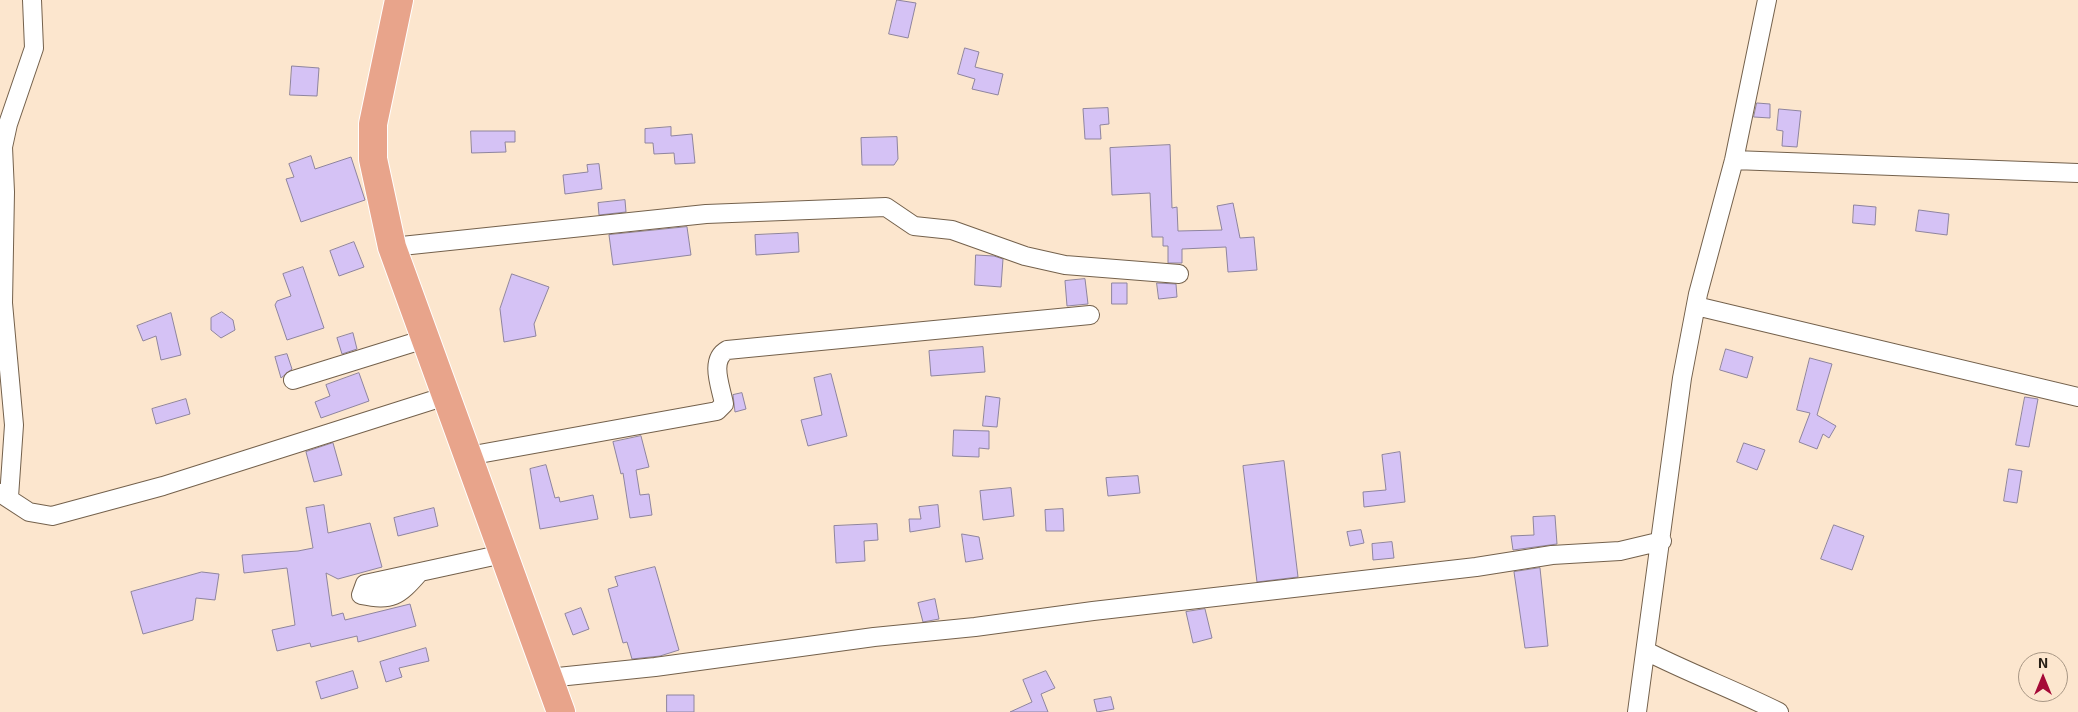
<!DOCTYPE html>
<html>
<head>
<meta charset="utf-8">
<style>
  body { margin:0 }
  #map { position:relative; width:2078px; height:712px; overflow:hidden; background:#fce6ce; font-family:"Exo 2",sans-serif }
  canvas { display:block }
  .north { position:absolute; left:2018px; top:652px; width:50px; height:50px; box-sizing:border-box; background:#fce6ce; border:1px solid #a79684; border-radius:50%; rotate:0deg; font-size:14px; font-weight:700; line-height:20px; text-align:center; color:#271f16 }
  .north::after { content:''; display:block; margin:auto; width:18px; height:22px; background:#a50a37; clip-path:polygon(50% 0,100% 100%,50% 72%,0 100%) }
</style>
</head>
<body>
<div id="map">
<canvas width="2078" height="712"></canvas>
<div class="north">N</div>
</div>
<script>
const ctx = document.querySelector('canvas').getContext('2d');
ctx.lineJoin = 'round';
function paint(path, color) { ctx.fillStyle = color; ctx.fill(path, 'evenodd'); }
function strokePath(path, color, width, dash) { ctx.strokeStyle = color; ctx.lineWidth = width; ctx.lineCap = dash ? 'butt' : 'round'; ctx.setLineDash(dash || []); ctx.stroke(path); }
const building = new Path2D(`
  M 897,0 L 916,3 L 908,38 L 889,34 Z
  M 965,48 L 979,52 L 975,67 L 1003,74 L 998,95 L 972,89 L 975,79 L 958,74 Z
  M 292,66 L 319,68 L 317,96 L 290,95 Z
  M 1757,103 L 1770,104 L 1770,118 L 1754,117 Z
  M 1108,108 L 1109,124 L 1100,125 L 1101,139 L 1085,139 L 1083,109 Z
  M 1779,109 L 1801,111 L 1797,147 L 1782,146 L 1783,131 L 1777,130 Z
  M 671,127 L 671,136 L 692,134 L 695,163 L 675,164 L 674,153 L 654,154 L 653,143 L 645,143 L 645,129 Z
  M 471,131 L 515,131 L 515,142 L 505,142 L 506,152 L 472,153 Z
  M 897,137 L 898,159 L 894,165 L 862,165 L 861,138 Z
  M 1170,145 L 1172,208 L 1177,207 L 1178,231 L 1222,230 L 1217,206 L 1233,203 L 1240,238 L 1254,237 L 1257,270 L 1228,272 L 1226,247 L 1182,249 L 1182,263 L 1168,263 L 1168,246 L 1163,246 L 1163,237 L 1152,237 L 1150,193 L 1112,195 L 1110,148 Z
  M 311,156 L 315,169 L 351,157 L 365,200 L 301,222 L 286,179 L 294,177 L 289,164 Z
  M 599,164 L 602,189 L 565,194 L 563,175 L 588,172 L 587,165 Z
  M 625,200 L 626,212 L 599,215 L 598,203 Z
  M 1854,205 L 1876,207 L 1875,225 L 1853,223 Z
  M 1919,210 L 1949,214 L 1947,235 L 1916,231 Z
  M 687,227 L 691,255 L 613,265 L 609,235 Z
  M 798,233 L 799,252 L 756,255 L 755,235 Z
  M 354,242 L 364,267 L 339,276 L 330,251 Z
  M 976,255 L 994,256 L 1003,259 L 1001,287 L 975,285 Z
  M 303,267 L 324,328 L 287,340 L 275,305 L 277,301 L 291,296 L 283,274 Z
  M 512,274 L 549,287 L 534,324 L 536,336 L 504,342 L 500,309 Z
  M 1085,279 L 1088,304 L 1067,306 L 1065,281 Z
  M 1112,283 L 1127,283 L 1127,304 L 1112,304 Z
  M 1157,283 L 1176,284 L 1177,297 L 1159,299 Z
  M 222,312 L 233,320 L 235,330 L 221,338 L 211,330 L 211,318 Z
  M 171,313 L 181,355 L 161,360 L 156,336 L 143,341 L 137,326 Z
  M 353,333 L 357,349 L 342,354 L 337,338 Z
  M 983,347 L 985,372 L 931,376 L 929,351 Z
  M 1726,349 L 1753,357 L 1747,378 L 1720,370 Z
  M 287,354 L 292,369 L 281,378 L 275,357 Z
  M 1810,358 L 1832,364 L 1817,415 L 1836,426 L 1829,438 L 1823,434 L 1817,449 L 1799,442 L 1810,413 L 1797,410 Z
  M 359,373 L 369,401 L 321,418 L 315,402 L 330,396 L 326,385 Z
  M 831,374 L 847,436 L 808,446 L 801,420 L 822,415 L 814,378 Z
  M 742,393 L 746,409 L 735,412 L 733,395 Z
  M 986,396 L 1000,398 L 997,427 L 983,426 Z
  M 2025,397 L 2038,399 L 2029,447 L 2016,445 Z
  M 186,399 L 190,414 L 156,424 L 152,409 Z
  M 954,430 L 989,431 L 989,449 L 979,448 L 979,457 L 953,456 Z
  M 641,436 L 649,467 L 636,470 L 640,495 L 649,494 L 652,515 L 630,518 L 623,473 L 621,474 L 613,442 Z
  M 333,443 L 342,475 L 314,482 L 306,452 Z
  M 1744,443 L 1765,450 L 1757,470 L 1737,462 Z
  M 1400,452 L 1405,502 L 1364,507 L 1363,492 L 1386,490 L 1382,455 Z
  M 1284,461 L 1298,577 L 1257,582 L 1243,466 Z
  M 546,465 L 555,498 L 559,497 L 560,502 L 593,495 L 598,519 L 540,529 L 530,469 Z
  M 2009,469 L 2022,471 L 2017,503 L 2004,501 Z
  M 1138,476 L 1140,493 L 1108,496 L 1106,478 Z
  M 1011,488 L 1014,516 L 983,520 L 980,491 Z
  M 324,505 L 328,533 L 370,523 L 382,567 L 338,579 L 326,573 L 332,616 L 343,613 L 345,620 L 410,604 L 416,626 L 358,642 L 357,636 L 311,647 L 310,643 L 277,651 L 272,630 L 295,625 L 287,568 L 244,573 L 242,555 L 298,551 L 313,548 L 306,508 Z
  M 938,505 L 940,527 L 910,532 L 909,519 L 921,519 L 919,507 Z
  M 434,508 L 438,526 L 398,536 L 394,518 Z
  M 1063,509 L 1064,531 L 1046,531 L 1045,510 Z
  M 1555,516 L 1557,544 L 1513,550 L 1511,536 L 1534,535 L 1533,517 Z
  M 877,524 L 878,540 L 864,541 L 865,561 L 836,563 L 834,526 Z
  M 1834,525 L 1864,536 L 1852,570 L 1821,559 Z
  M 1361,530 L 1364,543 L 1350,546 L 1347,532 Z
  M 962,534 L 979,537 L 983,559 L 966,562 Z
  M 1392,542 L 1394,558 L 1373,560 L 1372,544 Z
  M 655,567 L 679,650 L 660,656 L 632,659 L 627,642 L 623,643 L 608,589 L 618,586 L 615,577 Z
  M 1540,568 L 1548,646 L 1525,648 L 1514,572 Z
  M 202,572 L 219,574 L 215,600 L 196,598 L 193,620 L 143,634 L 131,592 Z
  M 935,599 L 939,619 L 923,622 L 918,603 Z
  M 581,608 L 589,629 L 573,635 L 565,614 Z
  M 1205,609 L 1212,638 L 1193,643 L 1186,612 Z
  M 426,648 L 429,661 L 399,668 L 402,677 L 386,682 L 380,662 Z
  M 353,671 L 358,688 L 321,699 L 316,682 Z
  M 1046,671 L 1055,688 L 1041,694 L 1048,712 L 1010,712 L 1032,702 L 1023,680 Z
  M 667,695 L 694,695 L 694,712 L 667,712 Z
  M 1111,697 L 1114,709 L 1097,712 L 1094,700 Z`);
paint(building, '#d5c2f5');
strokePath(building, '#8e849e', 1);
const minor = new Path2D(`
  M 1734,160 L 2078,173
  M 392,247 L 706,214 L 886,207 L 914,226 L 952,230 L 1025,256 L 1065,265 L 1179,274
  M 1696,306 L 2078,397
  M 293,380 L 425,339
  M 468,456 L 717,411 L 724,404 C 721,387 709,360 727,350 L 1090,315
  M 0,493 L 29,512 L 52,516 L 163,486 L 446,396
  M 9,497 L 14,425 L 3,303 L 5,192 L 3,147 L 8,124 L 34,48 L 32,0
  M 419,573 C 398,597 392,601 361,595 L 365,584 L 503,554
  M 1646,651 C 1689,673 1735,690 1779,712
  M 548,678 L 655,667 L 874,637 L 975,627 L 1093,611 L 1476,567 L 1552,555 L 1620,551 L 1662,541
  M 1637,712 L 1682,378 L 1698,294 L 1734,160 L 1767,0`);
const primary = new Path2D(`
  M 399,0 L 373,124 L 373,159 L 392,247 L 561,712`);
strokePath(minor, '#74614c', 20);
strokePath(primary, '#fff', 30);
strokePath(minor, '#fff', 18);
strokePath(primary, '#e8a48b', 28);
</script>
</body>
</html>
